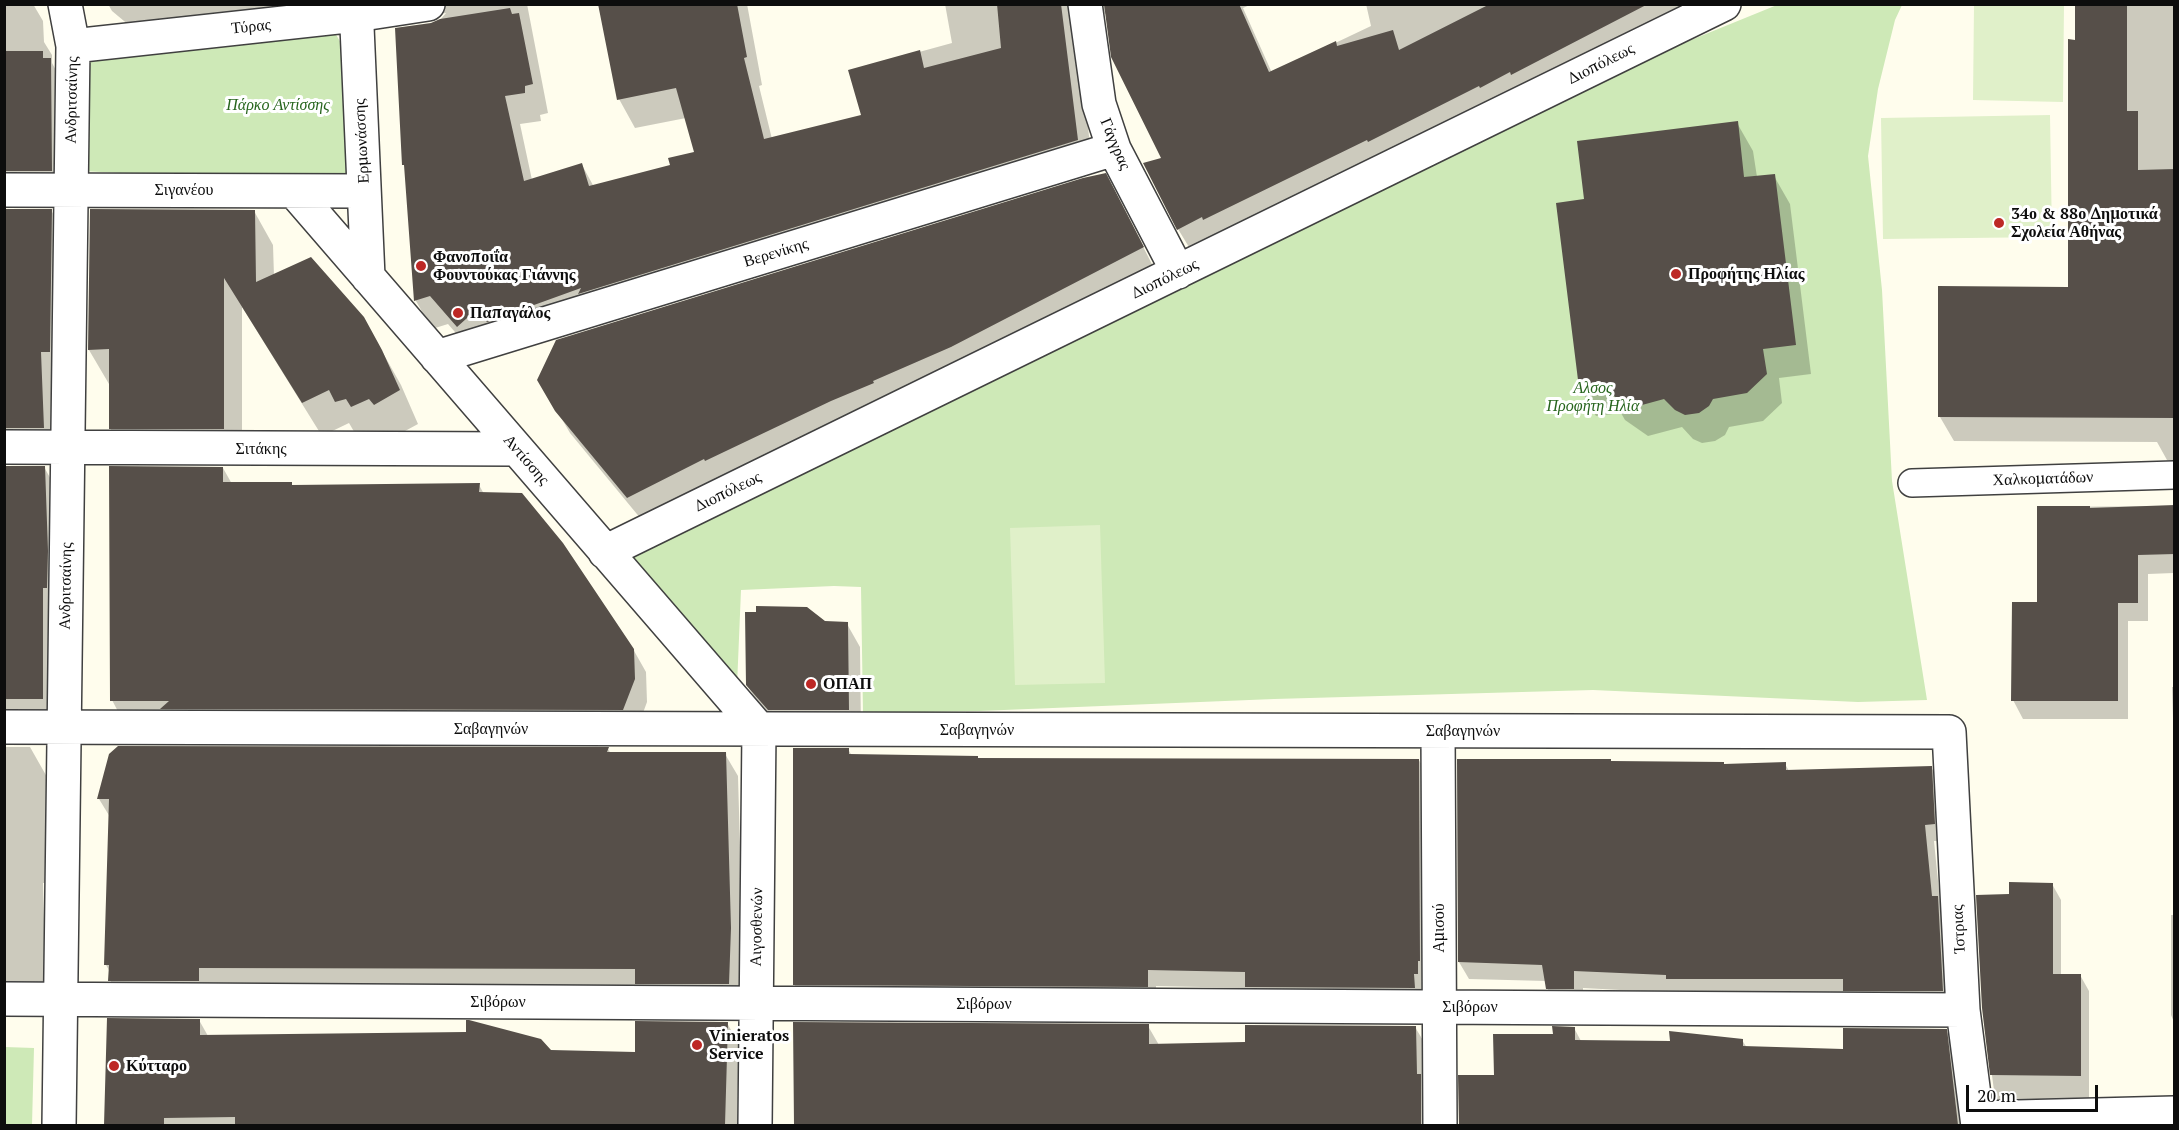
<!DOCTYPE html>
<html>
<head>
<meta charset="utf-8">
<style>
  body { margin:0 }
  #map { position:relative; width:2179px; height:1130px; overflow:hidden; background:#fffded; font-family:"PT Serif",serif }
  canvas { display:block }
  .frame { position:absolute; inset:0; border:6px solid #0d0d0d; pointer-events:none }
  .scale { position:absolute; left:1966px; top:1085px; width:132px; height:27px; box-sizing:border-box; border:3px solid #0d0d0d; border-top:0; padding-left:8px; font-size:18px; line-height:21px; white-space:nowrap; color:#0d0d0d; -webkit-text-stroke:4px #fff; paint-order:stroke }
</style>
</head>
<body>
<div id="map">
<canvas width="2179" height="1130"></canvas>
<div class="frame"></div>
<div class="scale">20 m</div>
</div>
<script>
const ctx = document.querySelector('canvas').getContext('2d');
ctx.lineJoin = 'round';
function paint(path, color) { ctx.fillStyle = color; ctx.fill(path, 'evenodd'); }
function strokePath(path, color, width, dash) { ctx.strokeStyle = color; ctx.lineWidth = width; ctx.lineCap = dash ? 'butt' : 'round'; ctx.setLineDash(dash || []); ctx.stroke(path); }
function write(font, color, halo, rows, align = 'center') {
  ctx.font = font + ' "PT Serif",serif'; ctx.lineWidth = 6; ctx.setLineDash([]); ctx.textBaseline = 'middle'; ctx.strokeStyle = halo; ctx.fillStyle = color; for (const [text, x, y, turn = 0] of rows) {
    ctx.save(); ctx.translate(x, y); ctx.rotate((+turn || 0) * Math.PI / 180); ctx.textAlign = isNaN(turn) ? turn : align; if (halo) ctx.strokeText(text, 0, 0); ctx.fillText(text, 0, 0); ctx.restore();
  }
}
paint(new Path2D(`
  M 1777,5 L 1902,5 L 1895,20 L 1878,89 L 1868,156 L 1882,290 L 1892,481 L 1927,700 L 1858,702 L 1593,690 L 1274,699 L 979,711 L 863,713 L 861,587 L 834,586 L 741,590 L 737,686 L 623,555 L 1470,130 Z
  M 334,31 L 342,45 L 350,175 L 120,173 L 83,171 L 85,56 Z
  M 5,1047 L 34,1048 L 32,1125 L 5,1125 Z`), '#cee9b7');
paint(new Path2D(`
  M 1974,5 L 2064,5 L 2063,102 L 1973,100 Z
  M 2050,115 L 2052,237 L 1883,239 L 1881,118 Z
  M 1100,525 L 1105,683 L 1015,685 L 1010,528 Z`), '#e0f0c9');
paint(new Path2D(`
  M 4,4 L 33,4 L 43,21 L 44,42 L 52,55 L 52,63 L 67,90 L 68,201 L 12,203 L 4,210 Z
  M 108,4 L 527,4 L 548,113 L 540,115 L 541,121 L 520,124 L 532,180 L 582,165 L 594,187 L 672,166 L 696,153 L 686,118 L 635,128 L 619,99 L 599,4 L 747,4 L 762,85 L 759,86 L 772,139 L 863,116 L 850,71 L 952,43 L 945,4 L 1073,4 L 1093,169 L 474,354 L 448,324 L 432,329 L 416,301 L 406,168 L 404,165 L 431,24 L 440,20 L 446,13 L 389,22 L 154,46 L 112,11 Z
  M 1089,4 L 1252,4 L 1243,8 L 1272,73 L 1371,26 L 1366,4 L 1730,4 L 1195,257 L 1178,229 L 1163,159 L 1107,14 L 1100,13 Z
  M 2077,4 L 2174,4 L 2174,460 L 2167,460 L 2157,442 L 1954,441 L 1940,417 L 2069,289 Z
  M 1737,123 L 1753,151 L 1757,177 L 1774,176 L 1790,204 L 1811,374 L 1779,378 L 1782,403 L 1763,421 L 1729,427 L 1725,435 L 1715,441 L 1702,443 L 1693,439 L 1682,427 L 1648,436 L 1625,420 L 1621,413 L 1596,416 L 1580,388 L 1586,200 Z
  M 1118,198 L 1155,270 L 641,519 L 570,433 L 539,380 Z
  M 4,210 L 51,210 L 68,240 L 60,458 L 12,460 L 6,465 L 4,462 Z
  M 91,210 L 254,211 L 273,245 L 274,276 L 383,353 L 401,385 L 418,424 L 394,437 L 372,440 L 367,432 L 356,435 L 349,423 L 322,436 L 242,307 L 242,462 L 130,462 L 110,428 L 111,384 L 109,384 L 89,350 Z
  M 4,467 L 44,467 L 61,497 L 60,728 L 12,740 L 4,747 Z
  M 223,468 L 232,484 L 291,483 L 293,486 L 479,485 L 484,494 L 633,649 L 646,672 L 647,702 L 636,732 L 124,723 L 112,700 Z
  M 2174,506 L 2174,573 L 2148,574 L 2148,621 L 2128,621 L 2128,719 L 2023,719 L 2013,700 L 2039,604 L 2039,507 Z
  M 825,623 L 847,624 L 860,647 L 861,733 L 782,732 L 761,708 L 747,685 Z
  M 2172,687 L 2174,687 L 2174,752 L 2174,750 Z
  M 4,747 L 30,747 L 47,777 L 47,883 L 43,883 L 46,990 L 4,990 Z
  M 608,749 L 611,754 L 725,754 L 738,776 L 743,951 L 741,1006 L 122,1002 L 110,980 L 110,972 L 106,965 L 110,817 L 99,799 Z
  M 848,749 L 852,756 L 979,760 L 1419,760 L 1428,777 L 1424,1005 L 1256,1004 L 1247,988 L 1156,986 L 1157,1003 L 804,1001 L 794,984 Z
  M 1612,763 L 1725,766 L 1785,764 L 1789,771 L 1931,767 L 1941,784 L 1944,841 L 1934,841 L 1940,901 L 1947,915 L 1952,1008 L 1583,988 L 1583,1006 L 1557,1005 L 1547,988 L 1546,981 L 1469,979 L 1459,962 Z
  M 2052,884 L 2061,900 L 2061,975 L 2080,975 L 2089,991 L 2089,1112 L 2004,1114 L 1995,1098 L 1983,1008 L 2011,895 Z
  M 2171,915 L 2174,915 L 2174,1022 L 2171,1015 Z
  M 109,1020 L 199,1020 L 208,1036 L 550,1052 L 636,1053 L 727,1023 L 739,1044 L 737,1126 L 105,1126 Z
  M 794,1024 L 1148,1026 L 1159,1045 L 1246,1043 L 1415,1027 L 1427,1047 L 1432,1126 L 795,1126 Z
  M 1574,1028 L 1581,1041 L 1671,1043 L 1742,1040 L 1747,1048 L 1845,1051 L 1946,1030 L 1957,1051 L 1967,1126 L 1460,1126 L 1460,1076 L 1496,1076 L 1555,1035 Z`), '#0003');
paint(new Path2D(`
  M 598,4 L 737,4 L 747,57 L 744,58 L 764,139 L 861,115 L 848,70 L 920,50 L 924,68 L 1001,48 L 997,4 L 1061,4 L 1078,140 L 578,294 L 581,288 L 487,322 L 476,310 L 457,327 L 430,296 L 414,301 L 404,165 L 402,165 L 395,28 L 431,23 L 440,19 L 510,8 L 512,14 L 519,13 L 533,84 L 525,86 L 525,93 L 505,96 L 524,181 L 582,163 L 589,186 L 670,165 L 668,158 L 694,152 L 676,88 L 617,100 Z
  M 1104,4 L 1239,4 L 1269,72 L 1336,41 L 1337,46 L 1393,30 L 1399,50 L 1490,4 L 1648,4 L 1511,75 L 1510,72 L 1480,88 L 1479,86 L 1368,142 L 1367,140 L 1203,220 L 1202,217 L 1177,230 L 1143,163 L 1161,158 L 1111,57 Z
  M 2075,4 L 2127,4 L 2127,111 L 2138,111 L 2138,170 L 2175,169 L 2175,418 L 1938,417 L 1938,286 L 2068,287 L 2068,39 L 2075,40 Z
  M 4,51 L 43,51 L 43,58 L 51,58 L 52,171 L 4,171 Z
  M 1738,121 L 1744,177 L 1775,174 L 1796,345 L 1763,349 L 1767,374 L 1747,393 L 1713,399 L 1709,406 L 1699,413 L 1685,415 L 1675,410 L 1664,399 L 1631,408 L 1607,391 L 1606,385 L 1579,388 L 1556,203 L 1584,199 L 1577,141 Z
  M 1106,173 L 1144,247 L 951,347 L 873,381 L 874,383 L 831,401 L 705,461 L 704,459 L 627,498 L 555,411 L 537,380 L 556,340 L 1083,178 Z
  M 4,209 L 52,209 L 50,352 L 41,352 L 44,428 L 4,428 Z
  M 90,209 L 255,210 L 256,282 L 311,257 L 364,317 L 382,350 L 400,390 L 374,405 L 369,399 L 351,407 L 346,399 L 335,402 L 329,390 L 302,403 L 224,278 L 224,429 L 109,429 L 109,349 L 88,350 Z
  M 4,466 L 45,466 L 48,551 L 47,588 L 43,588 L 43,699 L 4,699 Z
  M 109,466 L 223,467 L 223,482 L 292,482 L 292,485 L 480,483 L 479,492 L 522,493 L 563,543 L 634,649 L 635,679 L 623,710 L 160,709 L 169,701 L 110,701 Z
  M 2175,505 L 2175,554 L 2138,555 L 2138,603 L 2118,603 L 2118,701 L 2011,701 L 2012,602 L 2037,602 L 2037,506 L 2090,506 L 2090,508 Z
  M 756,606 L 807,607 L 825,621 L 848,622 L 849,710 L 768,710 L 746,685 L 745,612 L 756,612 Z
  M 118,746 L 609,747 L 607,752 L 726,752 L 731,928 L 729,984 L 635,984 L 635,969 L 199,968 L 199,981 L 108,981 L 109,965 L 104,965 L 109,799 L 97,799 L 109,754 Z
  M 793,748 L 849,748 L 849,754 L 978,756 L 978,758 L 1419,759 L 1420,961 L 1418,961 L 1418,974 L 1414,974 L 1415,988 L 1245,987 L 1245,972 L 1148,970 L 1148,987 L 793,985 Z
  M 1457,759 L 1611,759 L 1611,761 L 1724,762 L 1724,764 L 1786,762 L 1786,770 L 1932,766 L 1935,824 L 1925,825 L 1932,896 L 1938,896 L 1943,991 L 1843,991 L 1843,979 L 1666,979 L 1666,975 L 1574,971 L 1574,989 L 1546,989 L 1542,965 L 1458,962 Z
  M 2009,882 L 2053,883 L 2053,974 L 2081,974 L 2081,1076 L 1990,1075 L 1982,1008 L 1976,895 L 2009,894 Z
  M 107,1018 L 200,1019 L 200,1035 L 466,1032 L 466,1020 L 469,1020 L 541,1039 L 551,1050 L 635,1052 L 635,1021 L 728,1022 L 725,1125 L 235,1125 L 235,1117 L 164,1118 L 164,1125 L 104,1125 Z
  M 793,1022 L 1149,1024 L 1149,1044 L 1245,1042 L 1245,1025 L 1416,1026 L 1417,1074 L 1421,1074 L 1421,1125 L 794,1125 Z
  M 1552,1026 L 1575,1027 L 1575,1040 L 1670,1041 L 1669,1031 L 1743,1039 L 1743,1046 L 1843,1049 L 1843,1028 L 1947,1029 L 1958,1125 L 1459,1125 L 1458,1075 L 1494,1075 L 1493,1034 L 1553,1034 Z`), '#564f49');
const pedestrian = new Path2D(`
  M 1912,483 L 2174,475`);
const minor = new Path2D(`
  M 356,4 L 368,277
  M 1085,4 L 1099,104 L 1114,149 L 1178,272
  M 73,46 L 356,15 L 428,4
  M 4,190 L 364,191
  M 294,191 L 759,729 L 755,1126
  M 437,357 L 1114,149
  M 4,447 L 517,449
  M 605,552 L 1724,4
  M 4,727 L 1949,732 L 1963,1010 L 1978,1126
  M 1438,731 L 1440,1126
  M 4,999 L 1963,1010
  M 1978,1118 L 2174,1113
  M 59,1126 L 73,46 L 65,4`);
strokePath(pedestrian, '#404040', 30);
strokePath(minor, '#404040', 36);
strokePath(pedestrian, '#fff', 27);
strokePath(minor, '#fff', 33);
for (const [x, y, r, color] of [
  [1999,223,6,"#bd2825"],
  [421,266,6,"#bd2825"],
  [1676,274,6,"#bd2825"],
  [458,313,6,"#bd2825"],
  [811,684,6,"#bd2825"],
  [697,1045,6,"#bd2825"],
  [114,1066,6,"#bd2825"]
]) { const dot = new Path2D(); dot.arc(x, y, r, 0, 2 * Math.PI); ctx.fillStyle = color; ctx.fill(dot); strokePath(dot, '#fff', 2); }
write('16px', '#0d0d0d', '#fff', [
  ["Τύρας",251,27,-6],
  ["Διοπόλεως",1601,64,-27],
  ["Ανδριτσαίνης",72,100,-89],
  ["Ερμωνάσσης",362,141,-93],
  ["Γάγγρας",1115,144,67],
  ["Σιγανέου",184,190],
  ["Βερενίκης",776,253,-17],
  ["Διοπόλεως",1165,279,-26],
  ["Σιτάκης",261,449],
  ["Αντίσσης",526,460,49],
  ["Χαλκοματάδων",2043,479,-2],
  ["Διοπόλεως",728,492,-26],
  ["Ανδριτσαίνης",66,586,-89],
  ["Σαβαγηνών",491,729],
  ["Σαβαγηνών",977,730],
  ["Σαβαγηνών",1463,731],
  ["Αιγοσθενών",757,927,-89],
  ["Αμισού",1439,928,-90],
  ["Ίστριας",1959,929,-93],
  ["Σιβόρων",498,1002],
  ["Σιβόρων",984,1004],
  ["Σιβόρων",1470,1007]
]);
write('italic 16px', '#27651d', '#fff', [
  ["Πάρκο Αντίσσης",278,105],
  ["Αλσος",1593,388],
  ["Προφήτη Ηλία",1593,406]
]);
write('bold 16px', '#0d0d0d', '#fff', [
  ["34ο & 88ο Δημοτικά",2011,214],
  ["Σχολεία Αθήνας",2011,232],
  ["Φανοποιΐα",433,257],
  ["Φουντούκας Γιάννης",433,275],
  ["Προφήτης Ηλίας",1688,274],
  ["Παπαγάλος",470,313],
  ["ΟΠΑΠ",823,684],
  ["Vinieratos",709,1036],
  ["Service",709,1054],
  ["Κύτταρο",126,1066]
], 'left');
</script>
</body>
</html>
